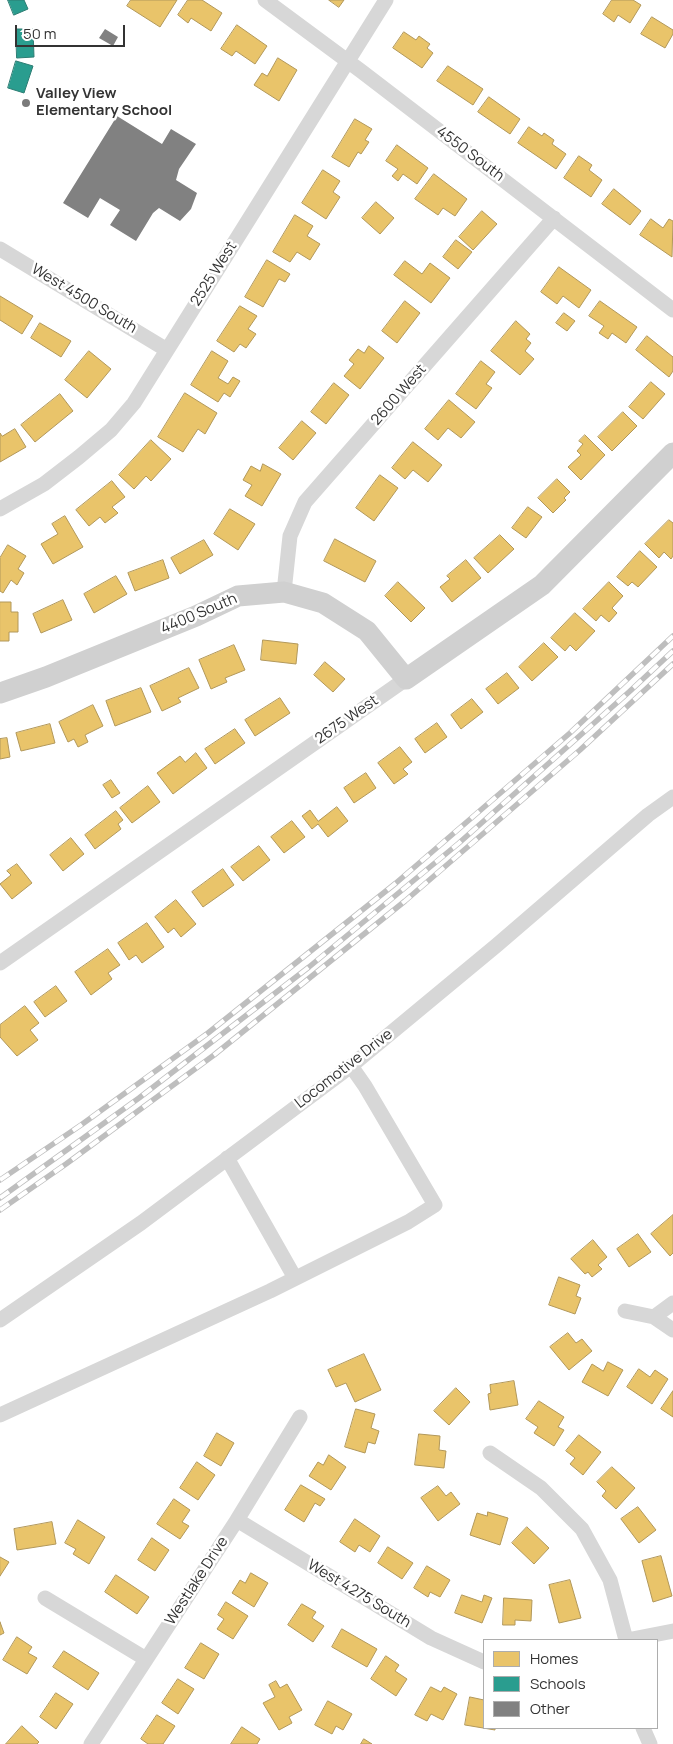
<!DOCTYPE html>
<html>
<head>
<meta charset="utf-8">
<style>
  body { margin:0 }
  #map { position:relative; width:673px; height:1744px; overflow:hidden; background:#fff; font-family:Manrope,sans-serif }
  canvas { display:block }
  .legend { position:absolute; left:483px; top:1639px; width:175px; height:90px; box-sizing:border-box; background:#fff; border:1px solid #adadad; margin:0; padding:6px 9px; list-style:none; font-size:15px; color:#333 }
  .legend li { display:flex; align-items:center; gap:10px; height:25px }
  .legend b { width:25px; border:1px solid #adadad }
  .scale { position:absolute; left:15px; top:25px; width:110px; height:22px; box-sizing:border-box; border:2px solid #333; border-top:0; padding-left:6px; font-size:15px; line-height:18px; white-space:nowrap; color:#333; -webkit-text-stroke:4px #fff; paint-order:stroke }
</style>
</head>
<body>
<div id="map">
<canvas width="673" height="1744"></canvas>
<ul class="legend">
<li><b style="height:14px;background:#e9c46a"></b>Homes</li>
<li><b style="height:14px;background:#2a9d8f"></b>Schools</li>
<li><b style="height:14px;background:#818181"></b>Other</li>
</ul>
<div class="scale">50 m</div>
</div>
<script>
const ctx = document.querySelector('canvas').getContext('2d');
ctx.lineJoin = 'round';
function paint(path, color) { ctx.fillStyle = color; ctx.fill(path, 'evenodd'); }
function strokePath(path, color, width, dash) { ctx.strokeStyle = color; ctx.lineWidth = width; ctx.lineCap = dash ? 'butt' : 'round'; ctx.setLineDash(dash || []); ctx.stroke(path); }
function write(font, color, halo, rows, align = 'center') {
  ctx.font = font + ' Manrope,sans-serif'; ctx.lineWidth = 5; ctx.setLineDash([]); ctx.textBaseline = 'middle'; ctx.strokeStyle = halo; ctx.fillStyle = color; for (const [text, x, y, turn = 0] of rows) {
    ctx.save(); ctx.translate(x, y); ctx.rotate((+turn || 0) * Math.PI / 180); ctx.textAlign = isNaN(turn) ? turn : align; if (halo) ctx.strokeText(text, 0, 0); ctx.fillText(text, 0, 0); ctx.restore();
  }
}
const homes = new Path2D(`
  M 131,0 L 177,0 L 160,27 L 127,6 Z
  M 188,0 L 202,0 L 222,13 L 211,31 L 191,18 L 188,23 L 178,15 Z
  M 329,0 L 344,0 L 339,7 Z
  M 612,0 L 633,0 L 641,5 L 630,23 L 618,15 L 614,22 L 603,14 Z
  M 652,17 L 673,30 L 673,34 L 665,48 L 641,34 Z
  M 237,25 L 267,46 L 255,64 L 236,51 L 232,56 L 221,49 Z
  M 404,32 L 416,40 L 419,36 L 430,44 L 427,48 L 433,53 L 422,68 L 393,48 Z
  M 278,58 L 297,70 L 279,101 L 254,85 L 262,73 L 267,76 Z
  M 448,66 L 483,89 L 473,105 L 437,81 Z
  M 489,97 L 520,119 L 510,134 L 478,112 Z
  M 355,119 L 372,129 L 365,140 L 369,142 L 361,154 L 358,152 L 349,167 L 332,157 Z
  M 529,127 L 542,136 L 544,133 L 554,140 L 552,144 L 566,154 L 556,169 L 518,143 Z
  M 397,145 L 428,168 L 417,184 L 403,174 L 398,181 L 392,176 L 398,169 L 386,161 Z
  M 579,156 L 592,165 L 589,170 L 602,180 L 591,197 L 564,178 Z
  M 323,170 L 340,181 L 333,192 L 340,197 L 326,219 L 302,203 Z
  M 434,174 L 467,199 L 455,216 L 443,208 L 438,215 L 415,199 Z
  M 614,189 L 641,211 L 630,225 L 602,204 Z
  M 376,202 L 394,218 L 380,234 L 362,218 Z
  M 482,211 L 497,224 L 473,250 L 459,237 Z
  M 295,215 L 313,226 L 307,236 L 320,244 L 310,260 L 297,252 L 290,262 L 273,252 Z
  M 651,219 L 663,228 L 669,219 L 673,221 L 672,257 L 640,235 Z
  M 456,240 L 472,252 L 458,269 L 443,257 Z
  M 267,260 L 290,274 L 285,282 L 279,279 L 263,307 L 245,297 Z
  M 405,261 L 422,274 L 430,263 L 450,278 L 431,303 L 394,275 Z
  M 559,267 L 591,290 L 579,308 L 563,296 L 557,304 L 541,292 Z
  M 0,296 L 33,316 L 22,334 L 0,320 Z
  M 405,301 L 420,313 L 397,343 L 382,331 Z
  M 600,301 L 637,327 L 626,343 L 612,333 L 608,339 L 599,333 L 604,326 L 589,316 Z
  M 240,306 L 257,316 L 248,329 L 256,334 L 246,348 L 240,344 L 234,352 L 217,341 Z
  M 564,313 L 575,321 L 567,331 L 556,323 Z
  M 516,321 L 530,334 L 526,339 L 531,343 L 525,351 L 534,359 L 520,375 L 491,351 Z
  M 40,323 L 71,341 L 61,357 L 31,338 Z
  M 647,336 L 673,357 L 673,371 L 669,377 L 636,350 Z
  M 369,346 L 384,358 L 360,389 L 344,376 L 354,364 L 349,360 L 358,349 L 364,353 Z
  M 89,351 L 111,369 L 87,398 L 65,380 Z
  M 212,351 L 228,361 L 218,378 L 228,384 L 233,377 L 240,381 L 230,397 L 224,393 L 218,402 L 191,385 Z
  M 481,361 L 495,372 L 486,384 L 492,388 L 476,409 L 456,394 Z
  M 651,382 L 665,394 L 643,419 L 629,407 Z
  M 334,383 L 349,395 L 326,424 L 311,412 Z
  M 185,393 L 217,413 L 205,434 L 198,429 L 183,452 L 158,437 Z
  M 60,394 L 73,411 L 35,442 L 21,425 Z
  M 449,400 L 475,422 L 461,438 L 448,428 L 438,440 L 425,429 Z
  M 623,412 L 637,426 L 612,451 L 598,437 Z
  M 302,421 L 316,433 L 293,460 L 279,448 Z
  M 15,429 L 26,447 L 0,462 L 0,433 L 2,436 Z
  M 585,435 L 605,455 L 581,480 L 568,467 L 581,455 L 577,451 L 583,444 L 579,441 Z
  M 151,440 L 171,459 L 151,481 L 146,476 L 134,489 L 119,475 Z
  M 413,442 L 442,465 L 428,482 L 413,470 L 405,479 L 392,468 Z
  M 263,464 L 281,474 L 262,506 L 245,496 L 252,485 L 243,480 L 251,466 L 260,471 Z
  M 380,475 L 398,488 L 374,521 L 356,508 Z
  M 557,479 L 570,492 L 564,498 L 566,500 L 553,513 L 538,498 Z
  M 112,481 L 125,497 L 112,507 L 118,513 L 105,523 L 100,517 L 89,526 L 76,510 Z
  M 528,507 L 542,517 L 526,538 L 512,528 Z
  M 230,509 L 255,524 L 238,550 L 214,534 Z
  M 65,516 L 83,547 L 53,564 L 41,544 L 58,534 L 52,524 Z
  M 669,520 L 673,523 L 673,556 L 671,559 L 664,552 L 659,558 L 645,544 Z
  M 500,535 L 514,549 L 488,573 L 474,558 Z
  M 335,539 L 376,561 L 365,582 L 324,561 Z
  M 204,540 L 213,555 L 180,574 L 171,558 Z
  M 8,545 L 26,556 L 18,569 L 24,573 L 17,585 L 11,580 L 3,593 L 0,591 L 0,558 Z
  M 640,551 L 657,567 L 638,587 L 632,582 L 628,586 L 617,577 Z
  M 163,560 L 169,578 L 135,591 L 128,573 Z
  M 466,560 L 481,578 L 452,602 L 440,587 L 450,579 L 447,576 Z
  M 116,576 L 127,594 L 94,613 L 84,594 Z
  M 398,582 L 425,608 L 411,622 L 385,596 Z
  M 609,582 L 623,596 L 612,608 L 617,613 L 609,622 L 601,615 L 596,621 L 583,609 Z
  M 63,600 L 72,620 L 41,633 L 33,614 Z
  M 0,602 L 11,602 L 11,612 L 18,612 L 18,632 L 9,632 L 9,641 L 0,641 Z
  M 575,613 L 595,631 L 576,651 L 570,645 L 565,651 L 551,638 Z
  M 263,640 L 298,644 L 296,664 L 261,660 Z
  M 544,643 L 558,657 L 532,681 L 519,667 Z
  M 234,645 L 245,670 L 225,678 L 227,682 L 211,689 L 199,660 Z
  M 325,662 L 345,679 L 333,692 L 314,675 Z
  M 189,668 L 199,688 L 178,698 L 181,702 L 162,711 L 150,686 Z
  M 507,673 L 519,688 L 498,704 L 486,689 Z
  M 141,688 L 151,712 L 115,726 L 106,701 Z
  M 280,698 L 290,713 L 255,736 L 245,720 Z
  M 472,699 L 483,712 L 461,729 L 451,715 Z
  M 93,705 L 103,726 L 85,735 L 88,742 L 78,747 L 74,739 L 68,742 L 59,722 Z
  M 437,723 L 447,737 L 425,753 L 415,739 Z
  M 50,724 L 55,743 L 21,751 L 16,733 Z
  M 235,729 L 245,743 L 215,764 L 205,749 Z
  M 7,738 L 10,757 L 0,759 L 0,739 Z
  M 400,747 L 412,762 L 403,769 L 408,774 L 394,784 L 378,763 Z
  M 196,753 L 207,768 L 173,794 L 157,773 L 180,756 L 185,762 Z
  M 366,773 L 376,788 L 354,803 L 344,788 Z
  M 111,780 L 120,793 L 112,798 L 103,785 Z
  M 148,786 L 160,802 L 132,823 L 120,808 Z
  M 337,807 L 348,821 L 328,837 L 318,824 L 312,829 L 302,816 L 310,810 L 318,821 Z
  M 116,811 L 123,820 L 118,824 L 121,829 L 95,849 L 85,835 Z
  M 292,821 L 305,837 L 284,853 L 271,837 Z
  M 71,838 L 84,854 L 63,871 L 50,855 Z
  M 259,846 L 270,860 L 243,881 L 231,867 Z
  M 17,864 L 32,883 L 12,899 L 0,884 L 11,875 L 7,871 Z
  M 223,869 L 234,885 L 203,907 L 192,892 Z
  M 176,900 L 196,924 L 181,937 L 174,928 L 168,933 L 155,917 Z
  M 147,923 L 164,947 L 142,963 L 136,955 L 129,960 L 118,943 Z
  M 108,949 L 120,965 L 108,973 L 112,979 L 91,995 L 75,972 Z
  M 56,986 L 67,1001 L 45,1017 L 34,1002 Z
  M 25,1006 L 39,1023 L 30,1030 L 38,1040 L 17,1056 L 0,1037 L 0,1025 Z
  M 673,1215 L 673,1253 L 670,1256 L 651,1234 Z
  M 638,1234 L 651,1252 L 629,1267 L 617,1249 Z
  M 593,1240 L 607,1257 L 598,1265 L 602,1269 L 592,1277 L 588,1272 L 585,1274 L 571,1259 Z
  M 559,1277 L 580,1285 L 576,1296 L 581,1298 L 575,1314 L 549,1305 Z
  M 568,1333 L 576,1343 L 582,1339 L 592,1351 L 569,1370 L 550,1347 Z
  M 364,1354 L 381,1390 L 355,1402 L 346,1383 L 336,1387 L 328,1370 Z
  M 608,1362 L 623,1370 L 608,1396 L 582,1382 L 592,1364 L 603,1371 Z
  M 639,1369 L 650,1377 L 655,1370 L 668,1379 L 652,1404 L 627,1387 Z
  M 514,1381 L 518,1405 L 490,1410 L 488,1394 L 491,1393 L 490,1385 Z
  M 456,1388 L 470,1402 L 449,1425 L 434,1411 Z
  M 673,1391 L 673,1417 L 661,1409 Z
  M 539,1401 L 564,1417 L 558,1427 L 564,1430 L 554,1446 L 534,1433 L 538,1427 L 526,1419 Z
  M 356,1409 L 375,1414 L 371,1428 L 379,1431 L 375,1444 L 368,1442 L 365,1453 L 345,1447 Z
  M 217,1433 L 234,1443 L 221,1466 L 204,1456 Z
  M 419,1434 L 440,1436 L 439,1450 L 446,1451 L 444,1468 L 415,1465 Z
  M 579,1435 L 601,1452 L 583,1475 L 570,1464 L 575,1458 L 566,1451 Z
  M 329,1455 L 346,1467 L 331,1490 L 309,1476 L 318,1462 L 323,1465 Z
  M 197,1462 L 215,1475 L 198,1500 L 180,1488 Z
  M 612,1467 L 635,1488 L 616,1509 L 602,1496 L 606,1491 L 597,1482 Z
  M 301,1485 L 325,1499 L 320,1506 L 315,1503 L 304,1522 L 285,1510 Z
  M 438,1486 L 446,1496 L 451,1492 L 460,1504 L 438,1521 L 421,1498 Z
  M 174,1499 L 190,1510 L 182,1522 L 189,1526 L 180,1539 L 157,1524 Z
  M 638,1507 L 656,1530 L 639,1543 L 621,1519 Z
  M 488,1512 L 508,1518 L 500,1545 L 470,1535 L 477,1513 L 487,1516 Z
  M 355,1519 L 380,1536 L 370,1552 L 359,1545 L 355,1552 L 340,1542 Z
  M 78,1520 L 105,1537 L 89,1564 L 73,1554 L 76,1549 L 65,1543 Z
  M 52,1522 L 56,1544 L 17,1550 L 14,1529 Z
  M 527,1527 L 549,1548 L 534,1564 L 512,1543 Z
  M 152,1538 L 169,1550 L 155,1571 L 138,1560 Z
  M 388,1547 L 413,1563 L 402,1579 L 378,1563 Z
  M 661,1556 L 672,1596 L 653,1602 L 642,1561 Z
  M 0,1557 L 9,1562 L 0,1576 Z
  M 427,1566 L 450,1580 L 440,1597 L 430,1592 L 428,1597 L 414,1588 Z
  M 251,1573 L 268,1583 L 254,1607 L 232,1593 L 240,1580 L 245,1583 Z
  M 116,1575 L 149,1597 L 137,1614 L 105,1592 Z
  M 570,1580 L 581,1618 L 559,1623 L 549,1585 Z
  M 462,1595 L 482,1602 L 484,1595 L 492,1598 L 482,1623 L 455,1613 Z
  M 504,1598 L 532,1600 L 531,1621 L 515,1620 L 515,1625 L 503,1625 Z
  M 226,1602 L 248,1616 L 233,1639 L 217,1629 L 224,1619 L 218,1615 Z
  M 302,1604 L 316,1612 L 312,1618 L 324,1626 L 313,1642 L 288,1625 Z
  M 0,1622 L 4,1633 L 0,1635 Z
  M 342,1629 L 377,1649 L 367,1667 L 332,1647 Z
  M 17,1637 L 32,1647 L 28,1653 L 37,1658 L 27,1674 L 3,1660 Z
  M 201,1643 L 219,1654 L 204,1679 L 185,1668 Z
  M 64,1651 L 99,1673 L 88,1690 L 53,1667 Z
  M 386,1656 L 399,1665 L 395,1671 L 407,1679 L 396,1696 L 371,1679 Z
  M 178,1679 L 194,1689 L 178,1714 L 162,1703 Z
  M 276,1681 L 280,1688 L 287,1684 L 302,1710 L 289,1717 L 292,1723 L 279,1730 L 263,1703 L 275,1697 L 269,1685 Z
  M 431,1687 L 441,1692 L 444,1687 L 457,1694 L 443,1720 L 431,1714 L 427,1721 L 415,1715 Z
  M 56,1693 L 73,1704 L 56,1729 L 40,1717 Z
  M 470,1697 L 484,1700 L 484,1728 L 495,1728 L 495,1730 L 465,1725 Z
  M 328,1701 L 352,1714 L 343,1730 L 336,1726 L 332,1734 L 315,1725 Z
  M 157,1715 L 175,1726 L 163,1744 L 148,1744 L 141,1739 Z
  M 22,1726 L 39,1742 L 37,1744 L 6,1744 Z
  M 242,1727 L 260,1739 L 257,1744 L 231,1744 Z
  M 364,1739 L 372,1744 L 361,1744 Z`);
paint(homes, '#e9c46a');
strokePath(homes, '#b2985a', 1);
const schools = new Path2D(`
  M 8,0 L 24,0 L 28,9 L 14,15 Z
  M 16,29 L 33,29 L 34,57 L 17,58 Z
  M 16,61 L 33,66 L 24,93 L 8,88 Z`);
paint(schools, '#2a9d8f');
strokePath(schools, '#2d7d73', 1);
paint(new Path2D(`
  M 105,29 L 118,37 L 113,46 L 99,38 Z
  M 117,116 L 162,144 L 171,129 L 196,144 L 179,169 L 176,180 L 197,193 L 191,209 L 180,221 L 159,208 L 153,213 L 136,241 L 110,225 L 120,210 L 100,198 L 88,218 L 63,203 Z`), '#818181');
strokePath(new Path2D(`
  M 265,0 L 361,71 L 673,310
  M 0,249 L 167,350
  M 0,509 L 44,484 L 79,457 L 111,430 L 134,403 L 386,0
  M 284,592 L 290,536 L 305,502 L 554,218
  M 0,963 L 406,679
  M 227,1158 L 295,1278
  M 625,1311 L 654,1317 L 673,1330
  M 654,1317 L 673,1303
  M 0,1320 L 141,1223 L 351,1066 L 497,945 L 648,815 L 673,797
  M 0,1415 L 270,1291 L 408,1222 L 435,1205 L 365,1086 L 351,1066
  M 490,1453 L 541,1488 L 582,1529 L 610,1580 L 626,1640
  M 237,1520 L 431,1638 L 484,1662
  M 45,1598 L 146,1659
  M 627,1640 L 673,1631
  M 643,1728 L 650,1744
  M 91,1744 L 237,1520 L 300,1417`), '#d7d7d7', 15);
strokePath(new Path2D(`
  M 0,693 L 46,677 L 196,616 L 238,596 L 284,592 L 323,603 L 367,631 L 406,679 L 542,585 L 673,453`), '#d0d0d0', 21);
const rail = new Path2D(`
  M 0,1180 L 81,1125 L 208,1033 L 396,883 L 570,733 L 673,636
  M 0,1198 L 139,1098 L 309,967 L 459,843 L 629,692 L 673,651
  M 0,1210 L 66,1164 L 214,1055 L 405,901 L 580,750 L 673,664`);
strokePath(rail, '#bebebe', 5.5);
strokePath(rail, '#fff', 4, [11]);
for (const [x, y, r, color] of [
  [26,103,5,"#7a7a7a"]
]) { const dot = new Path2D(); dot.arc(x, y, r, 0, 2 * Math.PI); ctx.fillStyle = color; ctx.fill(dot); strokePath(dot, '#fff', 2); }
write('bold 15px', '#333', '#fff', [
  ["Valley View",36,94],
  ["Elementary School",36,111]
], 'left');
write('15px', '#333', '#fff', [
  ["4550 South",470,154,37],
  ["2525 West",214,274,-58],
  ["West 4500 South",84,299,31],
  ["2600 West",399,395,-49],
  ["4400 South",199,614,-23],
  ["2675 West",347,720,-35],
  ["Locomotive Drive",344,1069,-38],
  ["Westlake Drive",197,1581,-57],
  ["West 4275 South",359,1594,31]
]);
</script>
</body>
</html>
